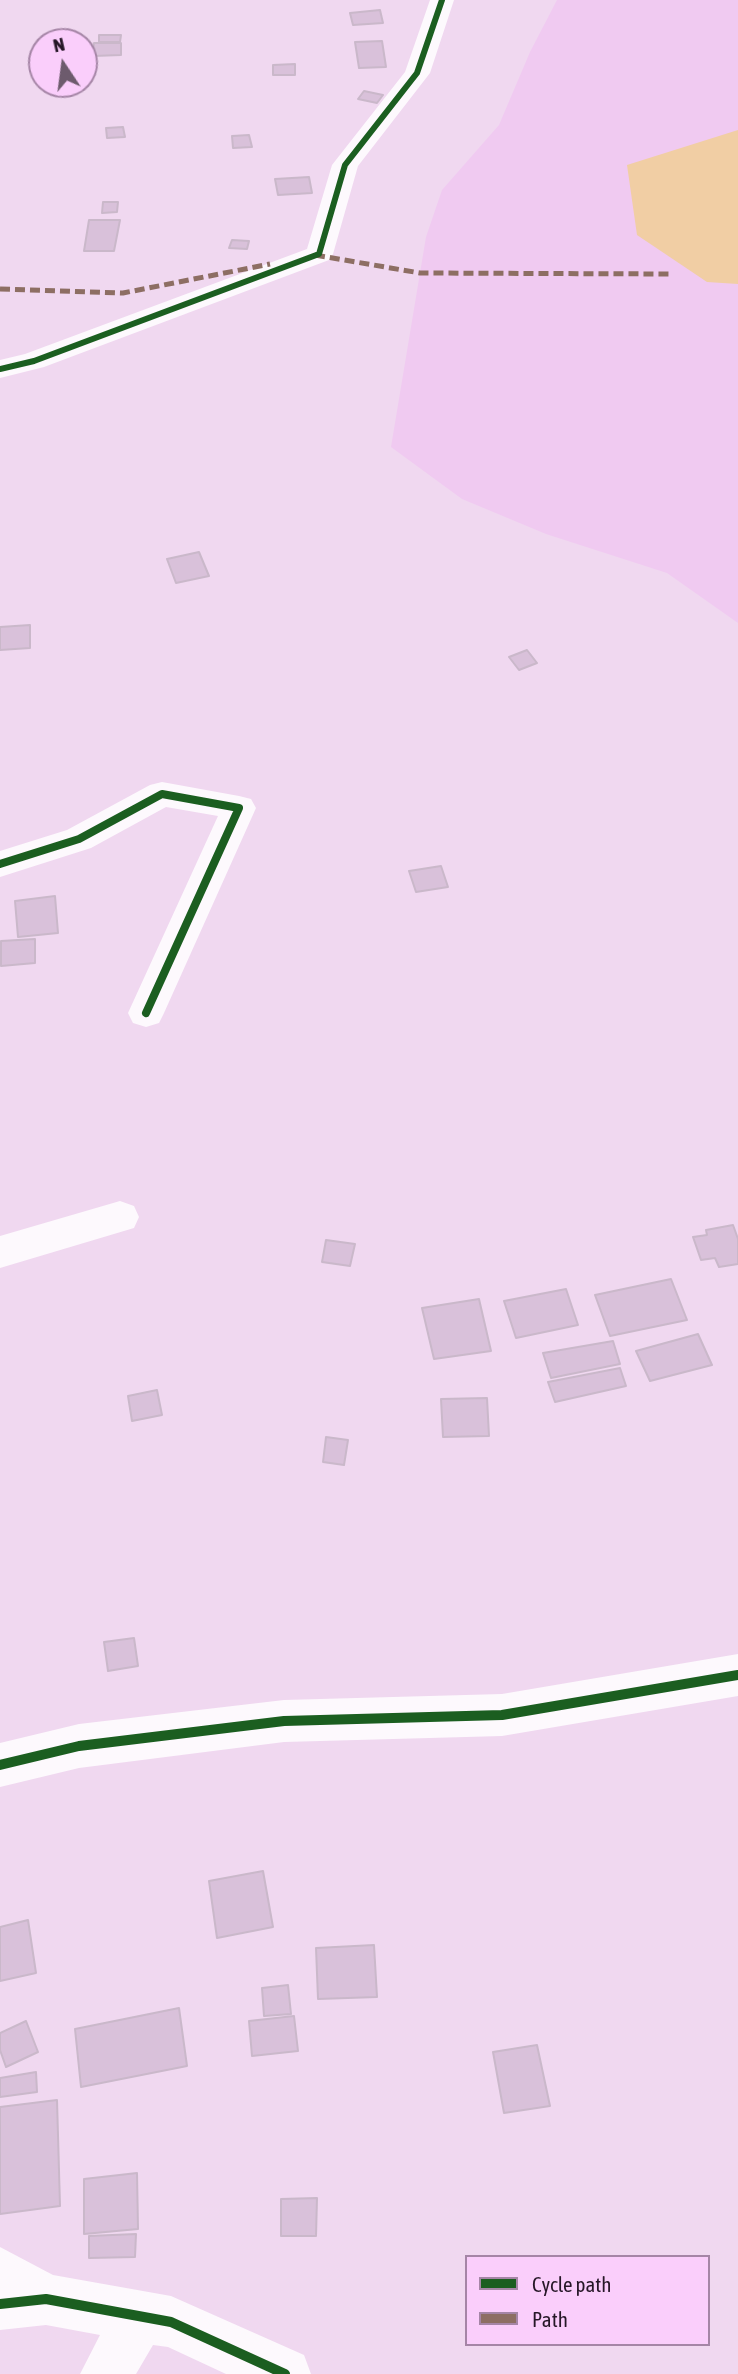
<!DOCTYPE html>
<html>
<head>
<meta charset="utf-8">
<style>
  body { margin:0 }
  #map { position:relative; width:738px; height:2374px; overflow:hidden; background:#f0d8f0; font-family:"Asap Condensed",sans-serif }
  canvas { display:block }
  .legend { position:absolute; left:465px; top:2255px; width:245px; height:91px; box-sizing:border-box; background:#facefb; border:2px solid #a585a6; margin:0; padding:9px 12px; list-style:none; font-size:21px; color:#261727 }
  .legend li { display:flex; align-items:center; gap:14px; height:35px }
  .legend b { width:35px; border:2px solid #a585a6 }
  .north { position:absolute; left:28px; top:28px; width:70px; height:70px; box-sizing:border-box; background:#facefb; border:2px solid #a585a6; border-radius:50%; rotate:347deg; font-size:19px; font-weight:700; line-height:28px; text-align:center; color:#261727 }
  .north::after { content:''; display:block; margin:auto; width:24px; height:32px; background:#6d5b6d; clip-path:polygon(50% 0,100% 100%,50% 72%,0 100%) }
</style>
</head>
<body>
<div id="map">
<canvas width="738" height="2374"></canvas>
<ul class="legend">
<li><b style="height:9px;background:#1b5e20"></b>Cycle path</li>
<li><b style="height:9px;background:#8d6e63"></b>Path</li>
</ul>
<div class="north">N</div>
</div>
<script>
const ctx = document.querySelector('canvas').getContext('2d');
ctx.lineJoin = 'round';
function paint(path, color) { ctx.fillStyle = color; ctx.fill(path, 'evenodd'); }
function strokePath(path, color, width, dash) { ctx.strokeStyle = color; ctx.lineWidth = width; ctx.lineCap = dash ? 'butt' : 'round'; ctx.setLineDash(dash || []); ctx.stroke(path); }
paint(new Path2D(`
  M 557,0 L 738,0 L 738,623 L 667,573 L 546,534 L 462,499 L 391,447 L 426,237 L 442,190 L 499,125 L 530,52 Z`), '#f0caf1');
paint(new Path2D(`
  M 738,130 L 738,284 L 707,282 L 637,235 L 627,165 Z`), '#f1cea4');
const building = new Path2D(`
  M 380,10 L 383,23 L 353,25 L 350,13 Z
  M 60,35 L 81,36 L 79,42 L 57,42 Z
  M 99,35 L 121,35 L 120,42 L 99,42 Z
  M 382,41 L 386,67 L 359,68 L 355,42 Z
  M 94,43 L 121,43 L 121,55 L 93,56 Z
  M 295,64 L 295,75 L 273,75 L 273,65 Z
  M 364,91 L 383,95 L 377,103 L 358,99 Z
  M 123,127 L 125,137 L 107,138 L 106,128 Z
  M 249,135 L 252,147 L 233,148 L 232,136 Z
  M 309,177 L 312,193 L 278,195 L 275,179 Z
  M 103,202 L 118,202 L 117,212 L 102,213 Z
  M 89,220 L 120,220 L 114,251 L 84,251 Z
  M 232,240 L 249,241 L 247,249 L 229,248 Z
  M 199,552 L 209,576 L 176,583 L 167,559 Z
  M 30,625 L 30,648 L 0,650 L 0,627 Z
  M 527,650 L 537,663 L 519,670 L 509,657 Z
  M 441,866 L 448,887 L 416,892 L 409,871 Z
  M 55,896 L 58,933 L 18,937 L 15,901 Z
  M 35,939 L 35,963 L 1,966 L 1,941 Z
  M 733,1225 L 738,1239 L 738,1264 L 719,1267 L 715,1258 L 701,1260 L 693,1237 L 707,1235 L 706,1230 Z
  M 326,1240 L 355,1244 L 350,1266 L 322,1262 Z
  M 671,1279 L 687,1320 L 610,1336 L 595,1295 Z
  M 566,1289 L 578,1325 L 516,1338 L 504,1301 Z
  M 479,1299 L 491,1351 L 434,1359 L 422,1308 Z
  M 698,1334 L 712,1365 L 650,1381 L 636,1351 Z
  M 613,1341 L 620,1364 L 551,1378 L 543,1353 Z
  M 620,1368 L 626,1386 L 555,1402 L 548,1382 Z
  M 157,1390 L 162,1415 L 132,1421 L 128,1396 Z
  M 487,1398 L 489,1436 L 443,1437 L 441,1399 Z
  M 326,1437 L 348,1440 L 344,1465 L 323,1462 Z
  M 134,1638 L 138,1666 L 108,1671 L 104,1642 Z
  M 263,1871 L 273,1927 L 217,1938 L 209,1881 Z
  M 28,1920 L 36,1973 L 0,1981 L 0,1927 Z
  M 374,1945 L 377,1997 L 318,1999 L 316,1948 Z
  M 288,1985 L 291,2014 L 264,2016 L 262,1988 Z
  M 179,2008 L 187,2066 L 81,2087 L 75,2029 Z
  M 294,2016 L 298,2051 L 252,2056 L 249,2021 Z
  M 26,2021 L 38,2052 L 6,2067 L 0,2050 L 0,2033 Z
  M 537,2045 L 550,2106 L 504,2113 L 493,2052 Z
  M 36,2072 L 37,2092 L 0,2097 L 0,2078 Z
  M 57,2100 L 60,2206 L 0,2214 L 0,2107 Z
  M 137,2173 L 138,2229 L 84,2234 L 84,2179 Z
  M 317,2198 L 316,2236 L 281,2236 L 281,2199 Z
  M 136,2234 L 135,2257 L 89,2258 L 89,2236 Z`);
paint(building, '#d9c1da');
strokePath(building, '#cab8ca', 2);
paint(new Path2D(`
  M 430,0 L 454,0 L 430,73 L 358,166 L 333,254 L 329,260 L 44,367 L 0,378 L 0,360 L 25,354 L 307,249 L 332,165 L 405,72 Z
  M 162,782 L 239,796 L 251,799 L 256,808 L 164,1013 L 159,1023 L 146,1027 L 133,1023 L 128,1013 L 218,816 L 166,807 L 91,848 L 0,877 L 0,851 L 67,830 L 150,785 Z
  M 120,1201 L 134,1206 L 139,1217 L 134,1228 L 0,1268 L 0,1236 Z
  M 738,1654 L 738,1696 L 502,1736 L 284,1742 L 79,1768 L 0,1787 L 0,1743 L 79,1724 L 284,1700 L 502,1694 Z
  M 0,2247 L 53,2275 L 171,2296 L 304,2355 L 311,2374 L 226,2374 L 168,2347 L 153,2345 L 136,2374 L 80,2374 L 100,2335 L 46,2325 L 0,2330 Z`), '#fdf9fd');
strokePath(new Path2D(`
  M 315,255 L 420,273 L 672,274
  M 0,289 L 123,293 L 270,264`), '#8d6e63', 5, [10, 5]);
strokePath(new Path2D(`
  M 0,369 L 34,361 L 319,254 L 345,165 L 417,73 L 442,0`), '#1b5e20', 6);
strokePath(new Path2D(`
  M 0,864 L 79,839 L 162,794 L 239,808 L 146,1013`), '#1b5e20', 8);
strokePath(new Path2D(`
  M 0,1765 L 79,1746 L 284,1721 L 502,1715 L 738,1675
  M 0,2304 L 46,2299 L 171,2322 L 285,2374`), '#1b5e20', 10);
</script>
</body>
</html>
